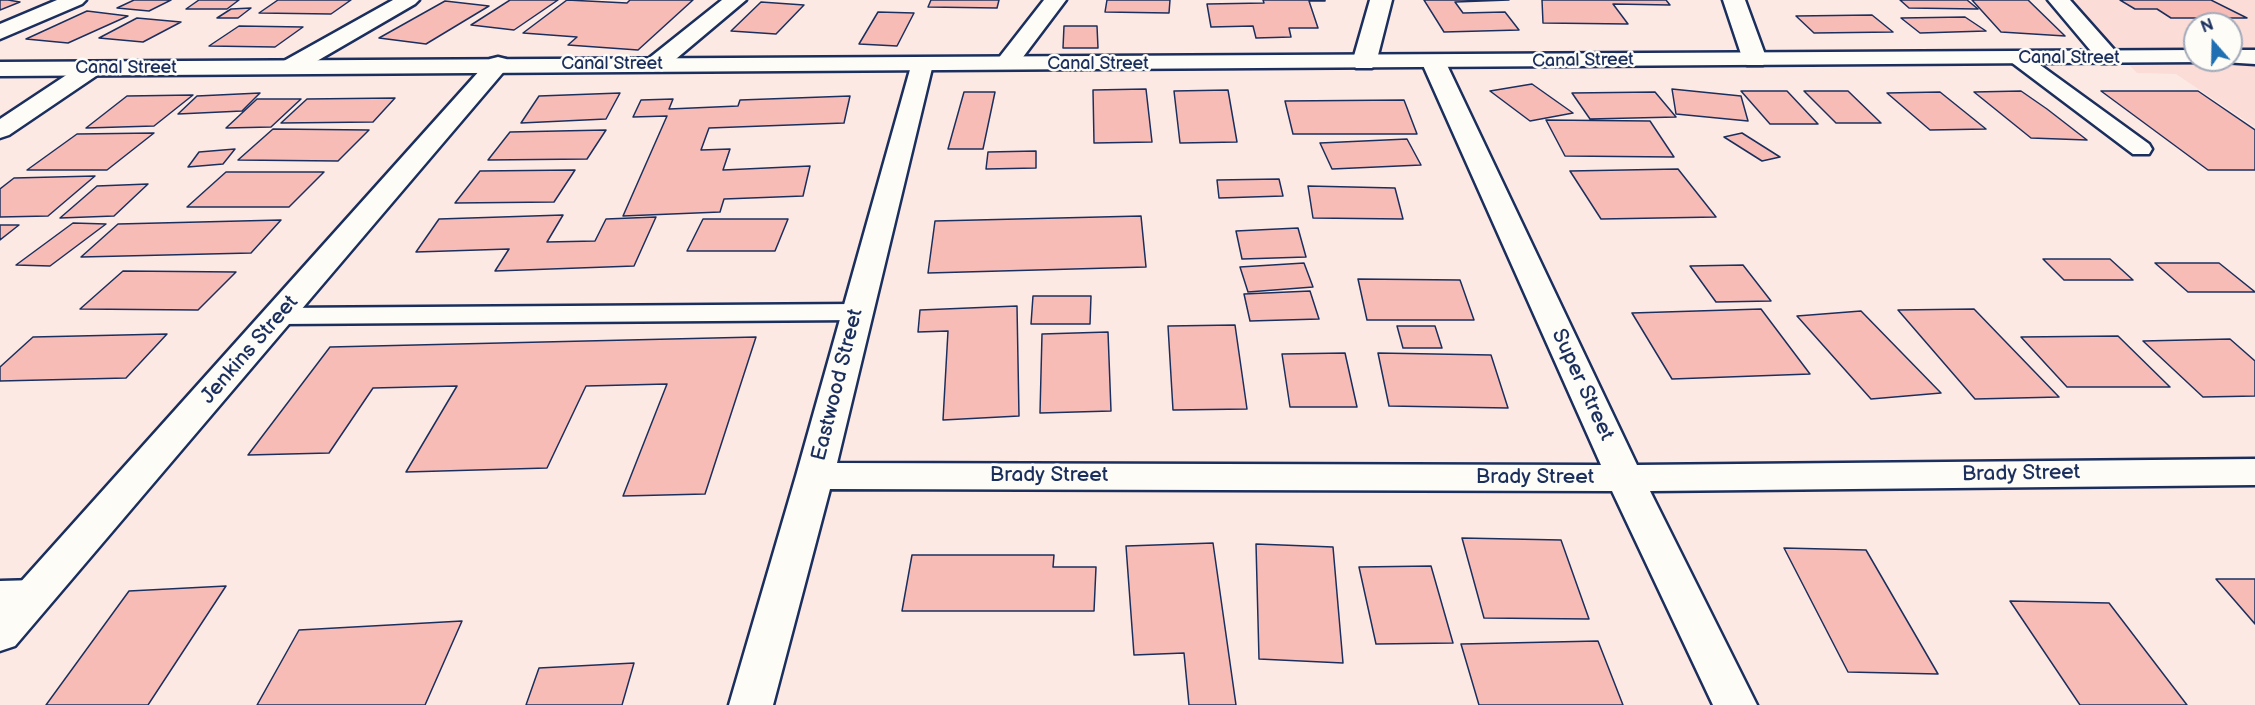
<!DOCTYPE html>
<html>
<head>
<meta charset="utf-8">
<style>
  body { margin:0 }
  #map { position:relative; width:2255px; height:705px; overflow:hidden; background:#fce9e4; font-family:"Balsamiq Sans",sans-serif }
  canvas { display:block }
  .north { position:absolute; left:2183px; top:12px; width:60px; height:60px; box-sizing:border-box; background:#fdfcf7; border:2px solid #a3aaba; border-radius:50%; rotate:340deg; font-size:16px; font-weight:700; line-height:24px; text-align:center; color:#1b2f5e }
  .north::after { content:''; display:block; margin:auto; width:21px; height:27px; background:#1f6fb2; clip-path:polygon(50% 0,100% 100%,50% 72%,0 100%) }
</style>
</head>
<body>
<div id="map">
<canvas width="2255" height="705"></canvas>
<div class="north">N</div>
</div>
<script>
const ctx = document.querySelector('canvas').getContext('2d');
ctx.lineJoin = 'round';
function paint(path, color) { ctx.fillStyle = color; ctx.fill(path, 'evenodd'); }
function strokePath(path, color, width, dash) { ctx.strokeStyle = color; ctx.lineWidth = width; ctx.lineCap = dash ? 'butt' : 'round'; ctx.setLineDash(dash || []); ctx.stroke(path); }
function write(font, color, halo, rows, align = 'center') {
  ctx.font = font + ' "Balsamiq Sans",sans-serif'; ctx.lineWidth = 5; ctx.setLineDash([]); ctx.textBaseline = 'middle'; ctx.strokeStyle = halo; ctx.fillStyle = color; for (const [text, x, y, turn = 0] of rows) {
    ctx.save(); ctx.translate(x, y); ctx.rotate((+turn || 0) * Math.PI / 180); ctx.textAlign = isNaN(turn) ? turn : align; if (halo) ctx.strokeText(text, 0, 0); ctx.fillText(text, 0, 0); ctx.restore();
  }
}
paint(new Path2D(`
  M 2067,0 L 2255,0 L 2255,127 L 2176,74 L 2137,73 ZM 2195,24 L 2231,24 L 2231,60 L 2195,60 Z`), '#fbdcd6');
const building = new Path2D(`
  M 0,0 L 8,0 L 20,2 L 0,10 Z
  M 134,0 L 171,0 L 149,11 L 117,8 Z
  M 199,0 L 239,0 L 227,9 L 186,9 Z
  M 278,0 L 351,0 L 331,14 L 259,13 Z
  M 510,0 L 558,0 L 514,30 L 471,25 Z
  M 567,0 L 627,3 L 630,0 L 693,0 L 638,50 L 568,45 L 577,37 L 523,33 Z
  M 931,0 L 999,0 L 997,8 L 928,7 Z
  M 1107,0 L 1170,0 L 1169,13 L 1105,12 Z
  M 1263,0 L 1325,0 L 1325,1 L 1309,1 L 1318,28 L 1289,28 L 1291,37 L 1256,38 L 1253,26 L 1211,27 L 1207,4 L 1264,3 Z
  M 1424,0 L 1509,0 L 1455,2 L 1463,13 L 1505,12 L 1519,30 L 1444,32 Z
  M 1542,0 L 1666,0 L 1670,5 L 1613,4 L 1628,24 L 1543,23 Z
  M 1900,0 L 1967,0 L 1978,9 L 1909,8 Z
  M 1972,0 L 2028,0 L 2065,36 L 2001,32 Z
  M 2120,0 L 2211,0 L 2247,18 L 2171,18 L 2157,9 L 2135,9 Z
  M 445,1 L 489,6 L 426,44 L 379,38 Z
  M 761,2 L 804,5 L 776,34 L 731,31 Z
  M 251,8 L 238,18 L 217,18 L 231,9 Z
  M 87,11 L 128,16 L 68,43 L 26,39 Z
  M 878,12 L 914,13 L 897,46 L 859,44 Z
  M 1872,15 L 1893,32 L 1814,33 L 1796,16 Z
  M 1965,17 L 1986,31 L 1920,33 L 1901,18 Z
  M 137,18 L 181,22 L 143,42 L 99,38 Z
  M 239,26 L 303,27 L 275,47 L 209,46 Z
  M 1064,26 L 1097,26 L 1098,48 L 1063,48 Z
  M 1532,84 L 1573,113 L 1530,121 L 1490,91 Z
  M 1146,89 L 1152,142 L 1094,143 L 1093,90 Z
  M 1672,89 L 1741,96 L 1748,121 L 1676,114 Z
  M 1228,90 L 1237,142 L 1180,143 L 1174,91 Z
  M 1741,91 L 1787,91 L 1818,124 L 1770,124 Z
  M 1804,91 L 1848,91 L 1881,123 L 1836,123 Z
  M 2021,91 L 2047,109 L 2087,140 L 2031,138 L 1974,92 Z
  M 2101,91 L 2198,91 L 2255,130 L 2255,170 L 2208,170 Z
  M 964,92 L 995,92 L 983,149 L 948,149 Z
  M 1655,92 L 1676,117 L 1590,119 L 1572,93 Z
  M 1940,92 L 1986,129 L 1930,130 L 1887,93 Z
  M 260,93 L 242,111 L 178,114 L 197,96 Z
  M 620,93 L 606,119 L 521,123 L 539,96 Z
  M 193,95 L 154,126 L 86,128 L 127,96 Z
  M 850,96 L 844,123 L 709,128 L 701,150 L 730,149 L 723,170 L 810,166 L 803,196 L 724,199 L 720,212 L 623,216 L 667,116 L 633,117 L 641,100 L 673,99 L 669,109 L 738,106 L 740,100 Z
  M 395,98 L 373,122 L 281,123 L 307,99 Z
  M 257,99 L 301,99 L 271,127 L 226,128 Z
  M 1404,100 L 1417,134 L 1293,134 L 1285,101 Z
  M 1546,120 L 1650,121 L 1674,157 L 1565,156 Z
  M 273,129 L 369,130 L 338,161 L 238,160 Z
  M 606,130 L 587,159 L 488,160 L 510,132 Z
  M 154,133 L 107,170 L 27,170 L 77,134 Z
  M 1742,133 L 1780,157 L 1762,161 L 1724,137 Z
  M 1407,139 L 1421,165 L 1332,169 L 1320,143 Z
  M 235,149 L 223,164 L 188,167 L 199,152 Z
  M 1036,151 L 1036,168 L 986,169 L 988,152 Z
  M 1678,169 L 1716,217 L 1601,219 L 1570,171 Z
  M 575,170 L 554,202 L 455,203 L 480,171 Z
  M 226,172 L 324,172 L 289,207 L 187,207 Z
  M 95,176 L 48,216 L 0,217 L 0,189 L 14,178 Z
  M 1279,179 L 1283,196 L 1219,198 L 1217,180 Z
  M 148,184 L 114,216 L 60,218 L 97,186 Z
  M 1308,186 L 1395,188 L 1403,219 L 1313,218 Z
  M 563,215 L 547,242 L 595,241 L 606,219 L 656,217 L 634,266 L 495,271 L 509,249 L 416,252 L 439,219 Z
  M 1141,216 L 1146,267 L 928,273 L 935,221 Z
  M 703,219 L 788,219 L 775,251 L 687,251 Z
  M 281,220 L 251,253 L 81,257 L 118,224 Z
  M 73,223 L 106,224 L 50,266 L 16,265 Z
  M 0,225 L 19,225 L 0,240 Z
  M 1298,228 L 1306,257 L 1242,259 L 1236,231 Z
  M 2043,259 L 2110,259 L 2133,280 L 2064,280 Z
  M 1304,263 L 1313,287 L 1248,292 L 1240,267 Z
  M 2155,263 L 2219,263 L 2255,292 L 2188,292 Z
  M 1743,265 L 1771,301 L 1716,302 L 1690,266 Z
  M 123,271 L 236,272 L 198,310 L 80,309 Z
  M 1358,279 L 1460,280 L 1474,320 L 1367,320 Z
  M 1310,291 L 1319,319 L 1250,321 L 1244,294 Z
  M 1033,296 L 1091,296 L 1090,324 L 1031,324 Z
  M 1017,306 L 1019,416 L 943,420 L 948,331 L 918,332 L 920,310 Z
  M 1761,309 L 1810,374 L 1672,379 L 1632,313 Z
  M 1974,309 L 2059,397 L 1975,399 L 1898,310 Z
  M 1861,311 L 1941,393 L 1871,399 L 1797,316 Z
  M 1235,325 L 1247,409 L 1173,410 L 1168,326 Z
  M 1397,326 L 1435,326 L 1442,348 L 1403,348 Z
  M 1108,332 L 1111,411 L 1040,413 L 1042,334 Z
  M 167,334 L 126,378 L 0,381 L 0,367 L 33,337 Z
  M 2118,336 L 2170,387 L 2067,387 L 2021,337 Z
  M 756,337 L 705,494 L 623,496 L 667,384 L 586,386 L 547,468 L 406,472 L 457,386 L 373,388 L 329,453 L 248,455 L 330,347 Z
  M 2230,339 L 2255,361 L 2255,396 L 2203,397 L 2143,341 Z
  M 1345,353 L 1357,407 L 1290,407 L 1282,354 Z
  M 1378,353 L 1491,355 L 1508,408 L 1389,406 Z
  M 1462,538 L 1561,540 L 1589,619 L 1484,618 Z
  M 1213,543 L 1236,705 L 1189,705 L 1184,653 L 1134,655 L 1126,546 Z
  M 1256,544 L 1333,547 L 1343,663 L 1259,659 Z
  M 1784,548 L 1866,550 L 1938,674 L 1848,672 Z
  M 912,555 L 1054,555 L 1053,567 L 1096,567 L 1094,611 L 902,611 Z
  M 1431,566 L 1453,643 L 1376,644 L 1359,567 Z
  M 2216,579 L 2255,579 L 2255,624 Z
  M 226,586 L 148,705 L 46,705 L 129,591 Z
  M 2010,601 L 2109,603 L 2187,705 L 2080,705 Z
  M 462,621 L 425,705 L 257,705 L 299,630 Z
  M 1598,641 L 1623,705 L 1479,705 L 1461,644 Z
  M 634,663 L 622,705 L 526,705 L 539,668 Z`);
paint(building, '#f8bcb7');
strokePath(building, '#1b2f5e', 1.5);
const service = new Path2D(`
  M 2018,52 L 2025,54 L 2149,144 L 2152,149 L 2149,154 L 2133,154 L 2011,62 L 2009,58 L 2011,54 Z
  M 857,304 L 866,307 L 870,312 L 866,317 L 857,320 L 279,324 L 270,322 L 266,316 L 270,310 L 279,308 Z
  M 36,580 L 48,584 L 53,593 L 48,602 L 36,606 L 0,607 L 0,581 Z`);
const minor = new Path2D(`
  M 57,0 L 86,0 L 82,4 L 0,39 L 0,24 Z
  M 393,0 L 419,0 L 415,4 L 298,72 L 282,72 L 278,67 L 282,62 Z
  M 722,0 L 746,0 L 664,69 L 648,69 L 644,64 L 648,59 Z
  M 1044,0 L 1066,0 L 1014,69 L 998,69 L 994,64 Z
  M 1370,0 L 1392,0 L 1376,63 L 1372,68 L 1356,68 L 1352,63 Z
  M 1723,0 L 1745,0 L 1767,60 L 1763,65 L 1747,65 L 1743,60 Z
  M 2048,0 L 2070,0 L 2117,53 L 2121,58 L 2117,63 L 2101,63 Z
  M 1434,56 L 1442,58 L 1446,63 L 1637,465 L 2255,459 L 2255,485 L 1650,491 L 1757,705 L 1713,705 L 1612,491 L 830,489 L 773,705 L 729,705 L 796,476 L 913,59 L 929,59 L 933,64 L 837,463 L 1601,465 L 1422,63 L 1426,58 Z
  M 498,57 L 506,59 L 510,64 L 506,69 L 15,646 L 0,651 L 0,605 L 490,59 Z
  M 91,62 L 99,64 L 103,69 L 99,74 L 9,135 L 0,138 L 0,119 L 83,64 Z`);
const tertiary = new Path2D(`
  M 2195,50 L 2195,60 L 2204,60 L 2203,62 L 0,76 L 0,62 Z
  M 2231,50 L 2255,50 L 2255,64 L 2223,62 L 2222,60 L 2231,60 Z`);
strokePath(service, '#1b2f5e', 5);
strokePath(minor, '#1b2f5e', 5);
strokePath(tertiary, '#1b2f5e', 5);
paint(service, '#fdfcf7');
paint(minor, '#fdfcf7');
paint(tertiary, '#fdfcf7');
write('18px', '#1b2f5e', '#fdfcf7', [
  ["Canal Street",2069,58],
  ["Canal Street",1583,61,-1],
  ["Canal Street",612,64],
  ["Canal Street",1098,64],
  ["Canal Street",126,68]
]);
write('21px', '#1b2f5e', '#fdfcf7', [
  ["Jenkins Street",250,350,-49],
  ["Eastwood Street",838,385,-76],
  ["Super Street",1582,385,65],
  ["Brady Street",2021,474,-1],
  ["Brady Street",1049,476],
  ["Brady Street",1535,478]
]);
</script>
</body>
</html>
